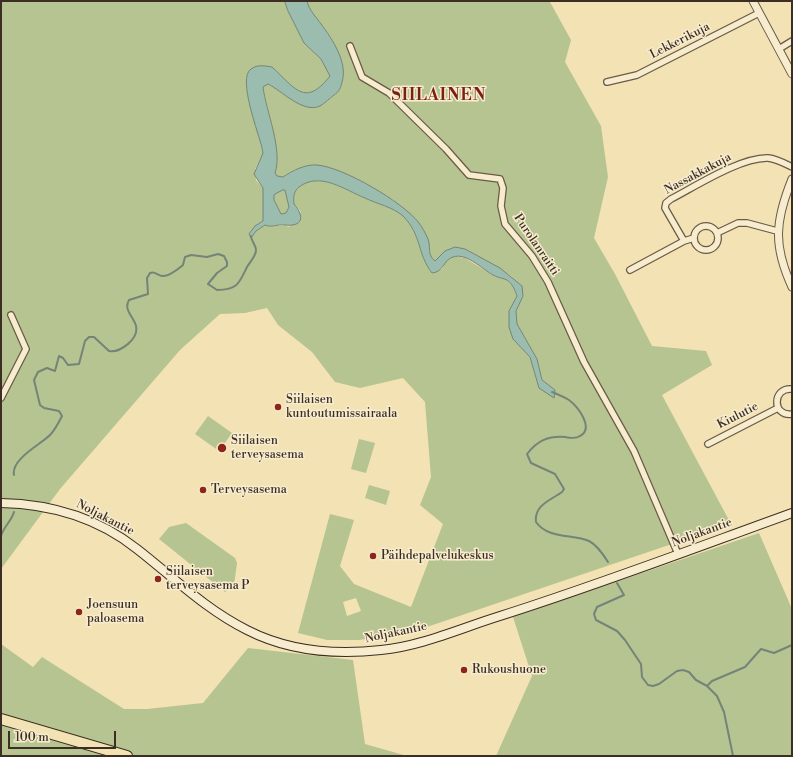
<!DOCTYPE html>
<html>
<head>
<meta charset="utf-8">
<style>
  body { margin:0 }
  #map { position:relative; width:793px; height:757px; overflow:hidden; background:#f2e2b4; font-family:"Libre Bodoni",serif }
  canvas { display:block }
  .frame { position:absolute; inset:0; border:2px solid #3d2e24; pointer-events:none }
  .scale { position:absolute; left:8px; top:731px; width:108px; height:18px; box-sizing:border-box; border:2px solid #3d2e24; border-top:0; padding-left:5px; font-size:12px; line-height:14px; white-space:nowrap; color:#3d2e24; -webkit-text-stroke:3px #f7ecce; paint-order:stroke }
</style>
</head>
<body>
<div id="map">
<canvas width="793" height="757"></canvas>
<div class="frame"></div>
<div class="scale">100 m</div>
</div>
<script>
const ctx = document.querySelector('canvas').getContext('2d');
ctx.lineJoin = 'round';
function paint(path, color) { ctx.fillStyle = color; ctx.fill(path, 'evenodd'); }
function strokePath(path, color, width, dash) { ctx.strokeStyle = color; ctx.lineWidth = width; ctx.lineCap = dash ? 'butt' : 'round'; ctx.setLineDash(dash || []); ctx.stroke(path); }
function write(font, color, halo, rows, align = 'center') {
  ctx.font = font + ' "Libre Bodoni",serif'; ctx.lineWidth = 3; ctx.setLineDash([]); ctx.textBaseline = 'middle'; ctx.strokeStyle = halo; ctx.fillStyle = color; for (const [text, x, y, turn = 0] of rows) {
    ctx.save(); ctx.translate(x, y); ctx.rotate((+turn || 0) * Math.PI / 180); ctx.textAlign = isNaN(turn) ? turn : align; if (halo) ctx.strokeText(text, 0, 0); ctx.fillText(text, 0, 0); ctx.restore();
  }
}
paint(new Path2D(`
  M 1,1 L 285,1 L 288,11 L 304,43 L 321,59 L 331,76 C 304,108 295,89 272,67 L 246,77 L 248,97 L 263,153 L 255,169 L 256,180 L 263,188 L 263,221 L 255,226 L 249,234 L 251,238 L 256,231 L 265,225 C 274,228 281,224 289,227 L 301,212 L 294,204 C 293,197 294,191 299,187 C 320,171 345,190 365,198 C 377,204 393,207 403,216 C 422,235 417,254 432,273 L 442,269 L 446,261 L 454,256 L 465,258 L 496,277 L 507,280 L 513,286 L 517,296 L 509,311 L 513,339 L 530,357 L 539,388 L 554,390 L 542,380 L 537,359 L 517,324 L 516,311 L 523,296 L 511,276 L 465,249 L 435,261 L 431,258 L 428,239 L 393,200 L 379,193 L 365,183 L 296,169 L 283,177 L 277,176 L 275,173 C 282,153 267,109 263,87 L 268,84 C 283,90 299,112 318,106 C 323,105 331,97 336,94 C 336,77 339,53 331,38 C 324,26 309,15 307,1 L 552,1 L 550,2 L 571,40 L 565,62 L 601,126 L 608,177 L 594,238 L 615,274 L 652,346 L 706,351 L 712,365 L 662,395 L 731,524 L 415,631 L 359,640 L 327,640 L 298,633 L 330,514 L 354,520 L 340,566 L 354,584 L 411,607 L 443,524 L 420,505 L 431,477 L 425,402 L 403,378 L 360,388 L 335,382 L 312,352 L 278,325 L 267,308 L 245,313 L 220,314 L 180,350 L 60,489 L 1,569 ZM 356,598 L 361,611 L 347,616 L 343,602 Z
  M 283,189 L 285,190 L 289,207 L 286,213 L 281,214 L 274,200 L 274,195 Z
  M 208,416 L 232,433 L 219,451 L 195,434 Z
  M 359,439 L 375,443 L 366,473 L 351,469 Z
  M 369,485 L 390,491 L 386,505 L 365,498 Z
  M 186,523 L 235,558 L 237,563 L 234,585 L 225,592 L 159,539 L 169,527 Z
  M 759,533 L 792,609 L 792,756 L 496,756 L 532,676 L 513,617 Z
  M 1,644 L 33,667 L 42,657 L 124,709 L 147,709 L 203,703 L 248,648 L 353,660 L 365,744 L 407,756 L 1,756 Z`), '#b6c491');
const water = new Path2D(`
  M 285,1 L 307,1 C 309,10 316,17 321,24 C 333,40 348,63 342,82 C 341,87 339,92 334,95 C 330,98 325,103 320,106 C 303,114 281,90 268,84 L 263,87 C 266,111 283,150 275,173 L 277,176 L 283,177 C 292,171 305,164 317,165 C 343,167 403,202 419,223 C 422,227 426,234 428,239 C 431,247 427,255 435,261 L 445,251 L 455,247 L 465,249 L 500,268 L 522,286 L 523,296 L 516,311 L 517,324 L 537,359 L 542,380 L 555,390 L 554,398 L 539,388 L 530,357 L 513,339 L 509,327 L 509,311 L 517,296 C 515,290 512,283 507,280 C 503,278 499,278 495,276 C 484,271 467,252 453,257 C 443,260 444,272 432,273 C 417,254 422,235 403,216 C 393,207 377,204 365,198 C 345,190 320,171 299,187 C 294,191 293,197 294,204 C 305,217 303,227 284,225 C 277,224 273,228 265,225 L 256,231 L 251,238 L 249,234 L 255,226 L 263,221 L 263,188 L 254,174 L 263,153 L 262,148 C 259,134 237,78 251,69 C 258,64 265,66 272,67 C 295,88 305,108 330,76 L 321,59 L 304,43 L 288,11 ZM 283,190 L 285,190 L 289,207 L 286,213 L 281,214 L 274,200 L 274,195 Z`);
paint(water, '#9bbdb0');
strokePath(water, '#758478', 1);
strokePath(new Path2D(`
  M 552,392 C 557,394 564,397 569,400 C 577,406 595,428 580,436 C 576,439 570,438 565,437 C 548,436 538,440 527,454 L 531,463 L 555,474 L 564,489 L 562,492 C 551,500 534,505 536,522 C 548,539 572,534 589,541 C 597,545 603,554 608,562
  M 14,475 C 11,459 40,445 50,435 C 55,430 59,422 62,416 L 59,411 L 44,408 L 40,405 L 34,380 L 38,372 L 47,368 L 55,371 L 59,356 L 63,358 L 68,365 L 79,364 L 85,341 L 89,337 L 94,337 L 109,351 C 120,353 139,339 136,326 C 134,317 123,310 129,300 L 148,294 L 147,278 L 150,273 C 155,271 157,275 162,276 C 169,277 178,269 183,265 L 185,257 L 191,255 L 207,257 L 218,254 L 224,256 L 227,262 L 227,266 L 217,273 L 208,284 L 217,290 C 238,290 239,283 247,267 C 250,262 256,256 256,250 C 256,245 251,241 251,236
  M 1,536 C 4,526 11,522 14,512
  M 617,583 L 624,595 L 597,607 L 594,614 L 596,620 L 617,631 L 625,640 L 641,664 L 642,677 L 648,685 L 653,686 L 659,684 L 677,671 L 683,670 L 689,672 L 696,680 L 707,686 L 717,696 L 724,712 L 733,756
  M 707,686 L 712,681 L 745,667 L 761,649 L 774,653 L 792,645`), '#758478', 2);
const minor = new Path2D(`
  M 350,46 L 362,77 L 389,93 L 446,149 L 469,175 L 500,179 L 503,188 L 501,206 L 505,224 L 532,256 L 548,282 L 584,362 L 634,451 L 678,554
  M 779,49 L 792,41
  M 607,82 L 637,75 L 759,13
  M694 238a12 12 0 1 1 24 0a12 12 0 1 1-24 0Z
  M 717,233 L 738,223 L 747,223 L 777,231
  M 694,238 L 684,241 L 665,208 L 666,203 L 671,199 C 696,186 741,157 768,158 C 777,159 784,163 792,167
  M 630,270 L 684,241
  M 792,389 C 772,387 772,417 792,414
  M 1,398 L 26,349 L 11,315
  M 708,444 L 778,408`);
const tertiary = new Path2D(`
  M 753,1 L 792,74
  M 792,179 C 775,221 773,246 792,287`);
const secondary = new Path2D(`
  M 1,503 C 50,504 98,518 137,549 C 173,577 205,609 247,630 C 288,651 336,655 381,650 C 422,646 461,628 500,616 C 598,585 695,548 792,513`);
const motorway = new Path2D(`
  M 1,719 L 127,756`);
strokePath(minor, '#6a5b48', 8);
strokePath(tertiary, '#6a5b48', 9);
strokePath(secondary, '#3d2e24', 10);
strokePath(motorway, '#3d2e24', 12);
strokePath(minor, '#f7ecce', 5.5);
strokePath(tertiary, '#f7ecce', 7);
strokePath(secondary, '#f7ecce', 8);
strokePath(motorway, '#f2e2b4', 10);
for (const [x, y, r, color] of [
  [278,407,4,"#8f2418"],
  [222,448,5,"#8f2418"],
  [203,490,4,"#8f2418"],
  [373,556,4,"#8f2418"],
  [158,579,4,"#8f2418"],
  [79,612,4,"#8f2418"],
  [464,670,4,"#8f2418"]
]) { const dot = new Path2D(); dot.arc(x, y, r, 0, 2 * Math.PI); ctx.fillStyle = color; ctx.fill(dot); strokePath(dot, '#f7ecce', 1.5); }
write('12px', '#3d2e24', '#f7ecce', [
  ["Lekkerikuja",680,41,-27],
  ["Nassakkakuja",698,174,-28],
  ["Purolanraitti",536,245,56],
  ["Kiulutie",738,416,-27],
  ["Noljakantie",105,518,27],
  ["Noljakantie",702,533,-20],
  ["Noljakantie",396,633,-12]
]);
write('12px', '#3d2e24', '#f7ecce', [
  ["Siilaisen",286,400],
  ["kuntoutumissairaala",286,414],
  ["Siilaisen",231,441],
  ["terveysasema",231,455],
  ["Terveysasema",211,490],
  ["Päihdepalvelukeskus",381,556],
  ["Siilaisen",166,572],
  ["terveysasema P",166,586],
  ["Joensuun",87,605],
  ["paloasema",87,619],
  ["Rukoushuone",472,670]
], 'left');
ctx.letterSpacing = '1px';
write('bold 16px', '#7a1f14', '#f7ecce', [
  ["SIILAINEN",439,96]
]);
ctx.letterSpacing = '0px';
</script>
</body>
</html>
